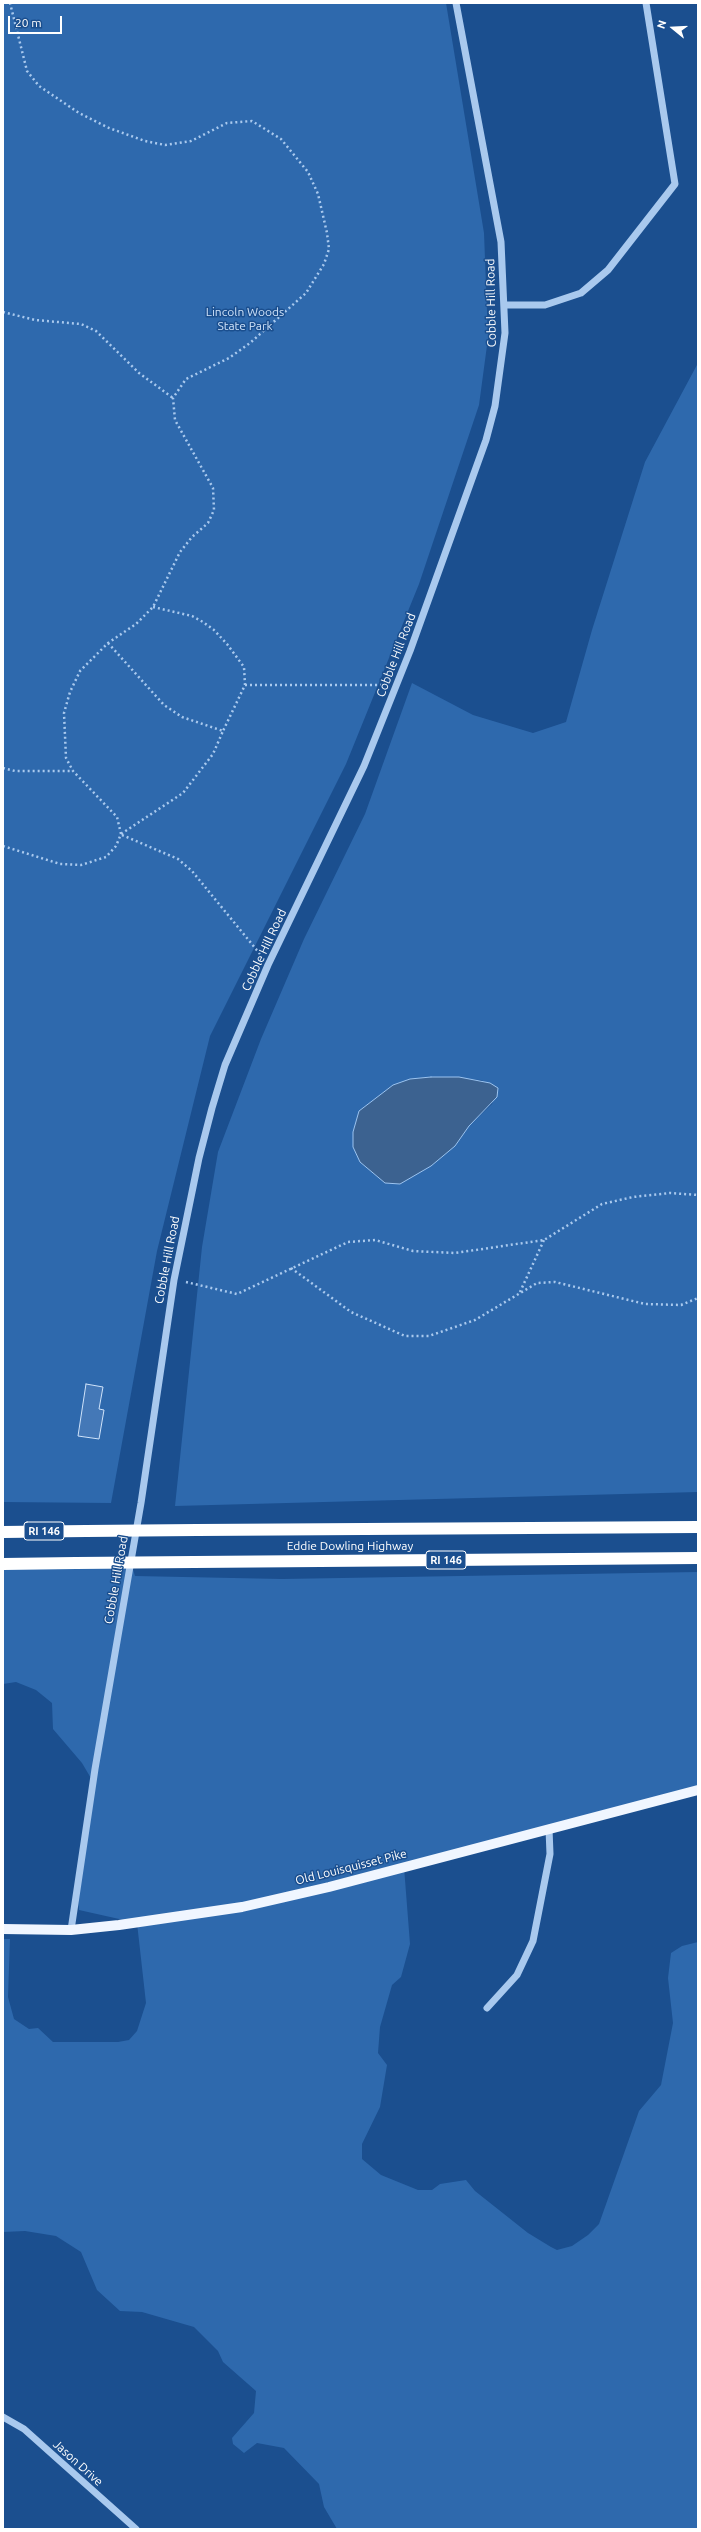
<!DOCTYPE html>
<style>
body{margin:0}
#map{position:relative;width:701px;height:2532px;overflow:hidden;background:#1b4f8f;font-family:Ubuntu,sans-serif}
canvas{display:block}
.frame{position:absolute;inset:0;border:4px solid #fff;pointer-events:none}
.north{position:absolute;left:653px;top:8px;width:40px;height:40px;-webkit-text-stroke:3px #1b4f8f;paint-order:stroke;rotate:288deg;font-size:11px;font-weight:700;line-height:16px;text-align:center;color:#fff}
.north::after{content:'';display:block;margin:auto;width:14px;height:18px;background:#fff;clip-path:polygon(50% 0,100% 100%,50% 72%,0 100%)}
.scale{position:absolute;left:8px;top:16px;width:54px;height:18px;box-sizing:border-box;border:2px solid #fff;border-top:0;padding-left:5px;font-size:12px;line-height:14px;white-space:nowrap;color:#fff;-webkit-text-stroke:3px #1b4f8f;paint-order:stroke}
</style>
<div id="map">
<canvas width="701" height="2532"></canvas>
<div class="frame"></div>
<div class="north">N</div>
<div class="scale">20 m</div>
</div>
<script>
const ctx = document.querySelector('canvas').getContext('2d');
ctx.lineJoin = 'round';
function paint(path, color) { ctx.fillStyle = color; ctx.fill(path, 'evenodd'); }
const shape = rows => new Path2D(rows.map(r => 'M' + r).join(''));
function strokePath(path, color, width, dash) { ctx.strokeStyle = color; ctx.lineWidth = width; ctx.lineCap = dash ? 'butt' : 'round'; ctx.setLineDash(dash || []); ctx.stroke(path); }
function label(font, color, halo, rows, align = 'center') {
  ctx.font = font + ' Ubuntu,sans-serif'; ctx.lineWidth = 3; ctx.setLineDash([]); ctx.textBaseline = 'middle'; ctx.strokeStyle = halo; ctx.fillStyle = color; for (const [text, x, y, turn = 0] of rows) {
    ctx.save(); ctx.translate(x, y); ctx.rotate((+turn || 0) * Math.PI / 180); ctx.textAlign = isNaN(turn) ? turn : align; if (halo) ctx.strokeText(text, 0, 0); ctx.fillText(text, 0, 0); ctx.restore();
  }
}
const green = shape([
 [3,3,446,3,484,233,488,338,479,405,419,584,346,764,210,1036,157,1251,111,1503,3,1502],
 [698,363,698,1492,175,1506,202,1247,218,1152,261,1039,304,939,365,814,412,683,473,715,533,733,566,722,592,630,645,462],
 [431,1077,481,1080,498,1088,492,1104,469,1126,455,1146,431,1166,385,1183,360,1162,354,1147,353,1132,359,1111,393,1085,410,1079],
 [3,1564,132,1566,135,1576,282,1579,698,1572,698,1790,404,1867,410,1944,401,1977,392,1985,380,2027,378,2053,387,2065,380,2107,362,2144,362,2159,381,2175,418,2190,432,2190,440,2184,466,2180,475,2191,528,2233,551,2247,557,2250,572,2246,588,2235,599,2224,639,2111,661,2085,673,2023,668,1978,671,1953,682,1946,698,1942,698,2529,337,2529,324,2507,319,2484,284,2448,257,2443,244,2453,233,2444,232,2438,254,2413,256,2391,223,2362,218,2351,194,2327,142,2312,120,2311,97,2290,81,2252,56,2236,25,2231,3,2232,3,1939,10,1939,8,1997,14,2019,29,2029,38,2028,53,2042,118,2042,129,2040,137,2031,146,2003,137,1923,79,1910,77,1889,96,1782,92,1780,82,1763,53,1729,52,1703,36,1690,16,1682,3,1684]
]);
const water = shape([
 [431,1077,459,1077,490,1083,498,1088,497,1097,469,1126,455,1146,431,1166,400,1184,385,1183,360,1162,353,1147,353,1132,359,1111,393,1085,410,1079,431,1077]
]);
const building = shape([
 [86,1384,103,1387,99,1409,104,1410,99,1439,78,1436,86,1384]
]);
const path = shape([
 [3,312,35,320,81,324,96,331,139,373,173,398],
 [153,607,192,616,203,622,214,630,227,644,244,667,245,685,223,731],
 [108,643,164,705,182,717,223,731,213,754,183,793,121,834],
 [245,685,383,685],
 [3,768,15,771,73,771],
 [122,835,178,859,192,871,260,954],
 [3,846,60,864,81,865,106,857,116,846,121,834,117,817,73,771,66,758,64,713,70,692,80,671,108,643,136,624,153,607,180,552,192,537,208,523,214,510,213,488,175,420,173,398,186,379,229,358,250,343,306,293,324,264,329,249,327,233,318,194,308,172,281,139,252,121,227,123,191,141,165,145,145,141,109,128,79,113,39,86,27,71,10,3],
 [291,1268,351,1312,405,1336,429,1336,475,1320,537,1283,555,1282,645,1304,681,1305,698,1298],
 [186,1282,237,1294,348,1242,375,1240,413,1251,455,1253,544,1240,602,1204,633,1197,670,1193,698,1195],
 [520,1292,544,1240]
]);
const minor = shape([
 [504,305,545,305,581,293,608,270,675,184,646,3],
 [71,1930,95,1769,141,1503,174,1280,199,1158,212,1108,225,1065,268,965,364,766,410,651,486,440,495,406,505,333,501,242,456,3],
 [487,2008,517,1975,533,1941,550,1854,549,1829],
 [3,2417,24,2429,136,2529]
]);
const major = shape([
 [3,1929,71,1930,119,1925,242,1907,329,1887,698,1790]
]);
const highway = shape([
 [197,1530,698,1527],
 [3,1532,86,1531],
 [194,1562,698,1558],
 [3,1564,76,1563]
]);
const highwayBridge = shape([
 [86,1531,197,1530],
 [76,1563,194,1562]
]);
const shields = [
 [44,1531,40],
 [446,1560,40]
];
const shieldNames = [
 ["RI 146",44,1531],
 ["RI 146",446,1560]
];
const streetNames = [
 ["Cobble Hill Road",491,303,-91],
 ["Cobble Hill Road",396,655,-69],
 ["Cobble Hill Road",264,950,-65],
 ["Cobble Hill Road",167,1260,-79],
 ["Eddie Dowling Highway",350,1546],
 ["Cobble Hill Road",116,1580,-80],
 ["Old Louisquisset Pike",351,1867,-14],
 ["Jason Drive",78,2463,42]
];
const parkNames = [
 ["Lincoln Woods",245,312],
 ["State Park",245,326]
];
paint(green, '#2e69ad');
paint(water, '#3c6290');
strokePath(water, '#9cc4f0', 1);
paint(building, '#4478b7');
strokePath(building, '#cfe3fa', 1);
strokePath(path, '#a9c9ee', 2.5, [2, 3]);
strokePath(minor, '#a9c9ee', 7);
strokePath(major, '#f0f6ff', 10);
strokePath(highway, '#fff', 12);
strokePath(highwayBridge, '#fff', 12);
for (const [x, y, w] of shields) { const box = new Path2D(); box.roundRect(x - w / 2, y - 9, w, 18, 3); ctx.fillStyle = '#1b4f8f'; ctx.fill(box); strokePath(box, '#fff', 1); }
label('bold 11px', '#fff', null, shieldNames);
label('12px', '#fff', '#1b4f8f', streetNames);
label('12px', '#cfe3fa', '#1b4f8f', parkNames);
</script>
